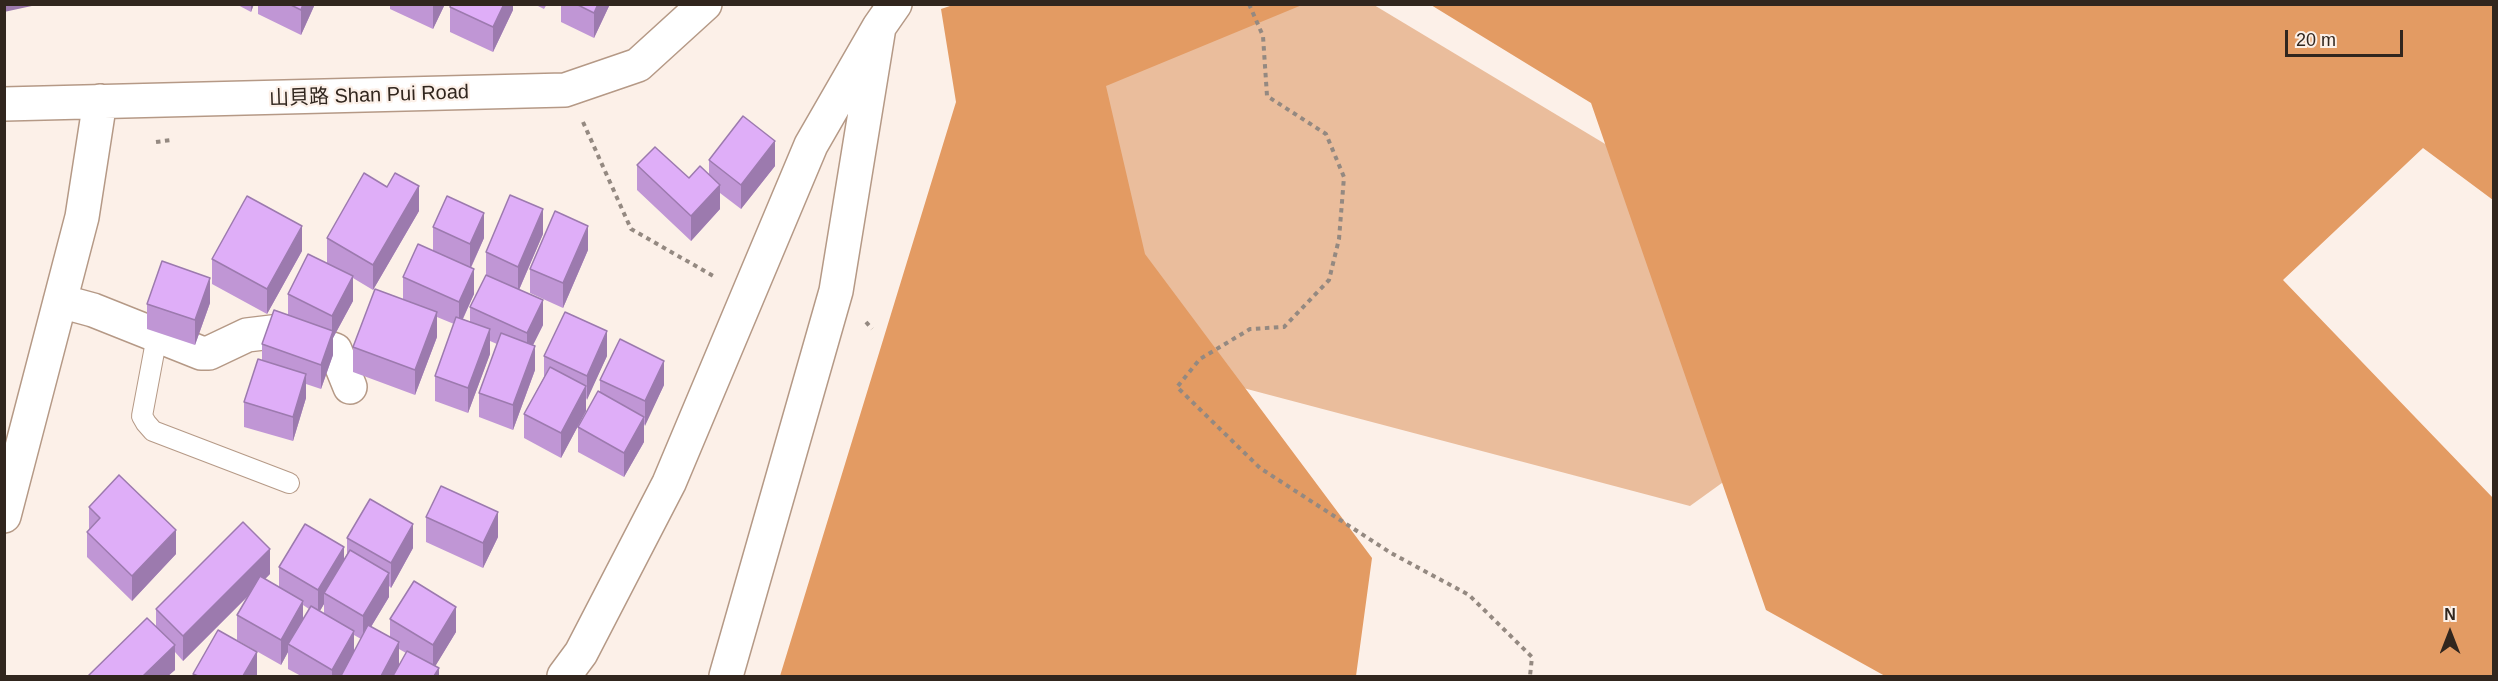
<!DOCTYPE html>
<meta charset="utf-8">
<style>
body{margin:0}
#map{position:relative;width:2498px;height:681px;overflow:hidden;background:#fcf0e8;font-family:Arial,sans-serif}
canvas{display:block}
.frame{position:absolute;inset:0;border:6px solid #31261e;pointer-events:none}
.north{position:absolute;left:2420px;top:603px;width:60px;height:60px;-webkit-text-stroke:4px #fcf0e8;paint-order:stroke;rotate:0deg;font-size:16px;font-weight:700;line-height:24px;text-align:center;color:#31261e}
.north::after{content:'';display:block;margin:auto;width:21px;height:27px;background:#31261e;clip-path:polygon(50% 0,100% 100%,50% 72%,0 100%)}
.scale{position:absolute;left:2285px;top:30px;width:118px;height:27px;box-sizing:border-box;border:3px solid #31261e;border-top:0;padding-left:8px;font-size:18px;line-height:21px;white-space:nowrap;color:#31261e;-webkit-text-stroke:4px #fcf0e8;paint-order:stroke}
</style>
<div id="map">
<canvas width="2498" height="681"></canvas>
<div class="frame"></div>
<div class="north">N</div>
<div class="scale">20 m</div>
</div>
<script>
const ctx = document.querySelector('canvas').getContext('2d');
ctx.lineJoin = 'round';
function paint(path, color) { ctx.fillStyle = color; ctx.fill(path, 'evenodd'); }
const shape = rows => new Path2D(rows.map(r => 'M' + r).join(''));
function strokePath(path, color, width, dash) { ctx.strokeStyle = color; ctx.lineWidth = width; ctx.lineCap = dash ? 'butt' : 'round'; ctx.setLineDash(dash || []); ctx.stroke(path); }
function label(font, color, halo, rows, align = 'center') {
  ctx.font = font + ' Arial,"Noto Sans TC",sans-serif'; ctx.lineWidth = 4.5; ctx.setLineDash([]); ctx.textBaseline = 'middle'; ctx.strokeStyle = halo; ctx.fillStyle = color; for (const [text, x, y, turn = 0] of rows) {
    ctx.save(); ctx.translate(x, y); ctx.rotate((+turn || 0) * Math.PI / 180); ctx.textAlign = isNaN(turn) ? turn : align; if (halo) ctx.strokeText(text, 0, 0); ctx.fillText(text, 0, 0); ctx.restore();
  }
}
const green = shape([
 [1223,5,1374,5,1695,198,1801,426,1690,506,1069,342,1091,48]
]);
const forest = shape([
 [953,5,1302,5,1106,86,1145,254,1372,558,1356,676,780,676,956,102,941,9],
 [1431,5,2493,5,2493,200,2423,148,2283,280,2493,498,2493,676,1885,676,1766,610,1591,103]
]);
const path = shape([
 [1249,4,1263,36,1267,96,1326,134,1344,177,1339,239,1329,280,1284,327,1250,329,1200,359,1177,387,1260,468,1391,553,1469,595,1532,657,1530,676],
 [583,122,631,229,715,277],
 [156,142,171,140],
 [866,322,872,329]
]);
const service = shape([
 [157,336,142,416,146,423,153,431,289,483]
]);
const minor = shape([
 [4,104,565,90,638,65,705,4],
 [60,301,93,310,201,353,209,353,247,335,280,331,335,350,350,387],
 [4,516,82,217,100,101],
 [564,676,581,653,669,483,811,145,879,27],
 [726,676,836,291,879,27,895,4]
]);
const wall = shape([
 [236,4,254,4,251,12],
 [258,4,315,4,301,35,258,14],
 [390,4,445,4,433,29,390,9],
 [513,4,513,10,493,52,450,32,450,7],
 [534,4,547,4,544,9],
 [561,4,610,4,594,38,561,22],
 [709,160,775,166,741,209,720,193,720,209,691,241,637,190,637,165,689,178,709,174],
 [419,211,373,290,353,278,353,301,333,338,333,355,321,389,306,384,306,398,293,441,244,427,244,402,262,361,262,344,288,315,288,294,327,263,327,238],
 [433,227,484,238,471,268,474,294,463,319,470,322,470,307,486,275,486,252,543,234,519,290,543,325,533,345,535,370,513,430,479,417,479,393,497,344,490,341,490,354,468,413,435,401,435,376,454,324,437,317,437,337,415,395,353,372,353,347,403,300,403,277,433,251],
 [588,250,563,308,530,293,530,269],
 [302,251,267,314,212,284,212,259],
 [210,303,195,345,147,329,147,304],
 [544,356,607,356,586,400,586,411,561,458,524,438,524,414,544,377],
 [600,380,664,385,644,426,644,442,624,477,578,452,578,427,600,393],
 [89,507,176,554,132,601,87,557,87,532,89,530],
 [426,517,498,537,483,568,426,542],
 [347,538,413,548,391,588,389,586,389,597,371,627,390,637,390,619,456,632,435,666,439,676,301,676,288,669,288,652,281,665,237,640,237,615,249,595,183,661,175,652,175,670,168,676,88,676,156,627,156,609,270,574,265,579,279,587,279,567,344,560,347,554],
 [324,604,324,614,320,611],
 [303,605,309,609,303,619],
 [354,635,361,639,354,652],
 [399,649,406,653,399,665]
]);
const shadedWall = shape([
 [4,4,41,4,4,12],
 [251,4,254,4,251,12],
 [303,4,315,4,301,35,301,10],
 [445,4,433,29,433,5],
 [504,4,513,4,513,10,493,52,493,27],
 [598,4,610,4,594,38,594,13],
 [775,141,775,166,741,209,741,185],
 [720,185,720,209,691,241,691,216],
 [419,186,419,211,373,290,373,265],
 [543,209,543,234,518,292,518,267],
 [484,213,484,238,470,269,470,244],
 [302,226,302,251,267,314,267,289],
 [588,226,588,250,563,308,563,283],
 [474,269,474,294,459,327,459,302],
 [353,276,353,301,333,338,333,355,321,389,321,365,332,334,332,316],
 [210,278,210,303,195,345,195,320],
 [543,300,543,325,527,357,527,333],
 [437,312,437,337,415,395,415,370],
 [490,329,490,354,468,413,468,388],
 [607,331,607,356,587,400,587,376],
 [535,346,535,370,513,430,513,405],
 [664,361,664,385,645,426,645,401],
 [306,374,306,398,293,441,293,417],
 [586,386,586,411,561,458,561,433],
 [644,417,644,442,624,477,624,453],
 [498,512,498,537,483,568,483,543],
 [413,524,413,548,391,588,391,563],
 [176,530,176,554,132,601,132,576],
 [344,547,344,571,324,593,324,604,318,614,318,590],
 [270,549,270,574,183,661,183,636],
 [389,573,389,597,363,640,363,616],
 [303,601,303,626,288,644,288,652,281,665,281,640],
 [456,607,456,632,433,670,433,645],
 [354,631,354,656,342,676,332,676,332,670],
 [399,642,399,666,394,676,381,676],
 [175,645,175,670,168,676,143,676],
 [257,652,257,676,243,676],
 [439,668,439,676,434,676]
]);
const building = shape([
 [289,4,303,4,301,10,289,4],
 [451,4,504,4,493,27,450,7,451,4],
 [576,4,598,4,594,13,576,4],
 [743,116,775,141,741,185,709,160,743,116],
 [655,147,689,178,700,166,720,185,691,216,637,165,655,147],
 [364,173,387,187,395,173,419,186,373,265,327,238,364,173],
 [510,195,543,209,518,267,486,252,510,195],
 [247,196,302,226,267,289,212,259,247,196],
 [447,196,484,213,470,244,433,227,447,196],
 [555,211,588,226,563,283,530,269,555,211],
 [418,244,474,269,459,302,403,277,418,244],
 [308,254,353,276,332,316,288,294,308,254],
 [162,261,210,278,195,320,147,304,162,261],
 [486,275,543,300,527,333,470,307,486,275],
 [375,289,437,312,415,370,353,347,375,289],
 [274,310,333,331,321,365,262,344,274,310],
 [565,312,607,331,587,376,544,356,565,312],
 [456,317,490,329,468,388,435,376,456,317],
 [501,333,535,346,513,405,479,393,501,333],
 [620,339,664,361,645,401,600,380,620,339],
 [258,359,306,374,293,417,244,402,258,359],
 [550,367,586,386,561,433,524,414,550,367],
 [598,391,644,417,624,453,578,427,598,391],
 [119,475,176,530,132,576,87,532,100,518,89,507,119,475],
 [441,486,498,512,483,543,426,517,441,486],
 [370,499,413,524,391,563,347,538,370,499],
 [243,522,270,549,183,636,156,609,243,522],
 [305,524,344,547,318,590,279,567,305,524],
 [350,550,389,573,363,616,324,593,350,550],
 [260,576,303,601,281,640,237,615,260,576],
 [414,581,456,607,433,645,390,619,414,581],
 [311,606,354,631,332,670,288,644,311,606],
 [147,618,175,645,143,676,88,676,147,618],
 [368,625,399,642,381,676,341,676,368,625],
 [218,630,257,652,243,676,198,676,193,674,218,630],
 [407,651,439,668,434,676,393,676,407,651]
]);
const streetNames = [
 ["山貝路 Shan Pui Road",369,96,-2]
];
paint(green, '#eabd9c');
paint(forest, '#e39b63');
strokePath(service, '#b59986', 22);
strokePath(minor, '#b59986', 36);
strokePath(path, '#948981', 4, [4.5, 4.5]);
strokePath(service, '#fff', 20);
strokePath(minor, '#fff', 33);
paint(wall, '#c096d5');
paint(shadedWall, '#9c7aae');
paint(building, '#dfaef8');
strokePath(building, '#9c7aae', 1.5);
label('20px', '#31261e', '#fcf0e8', streetNames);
</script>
